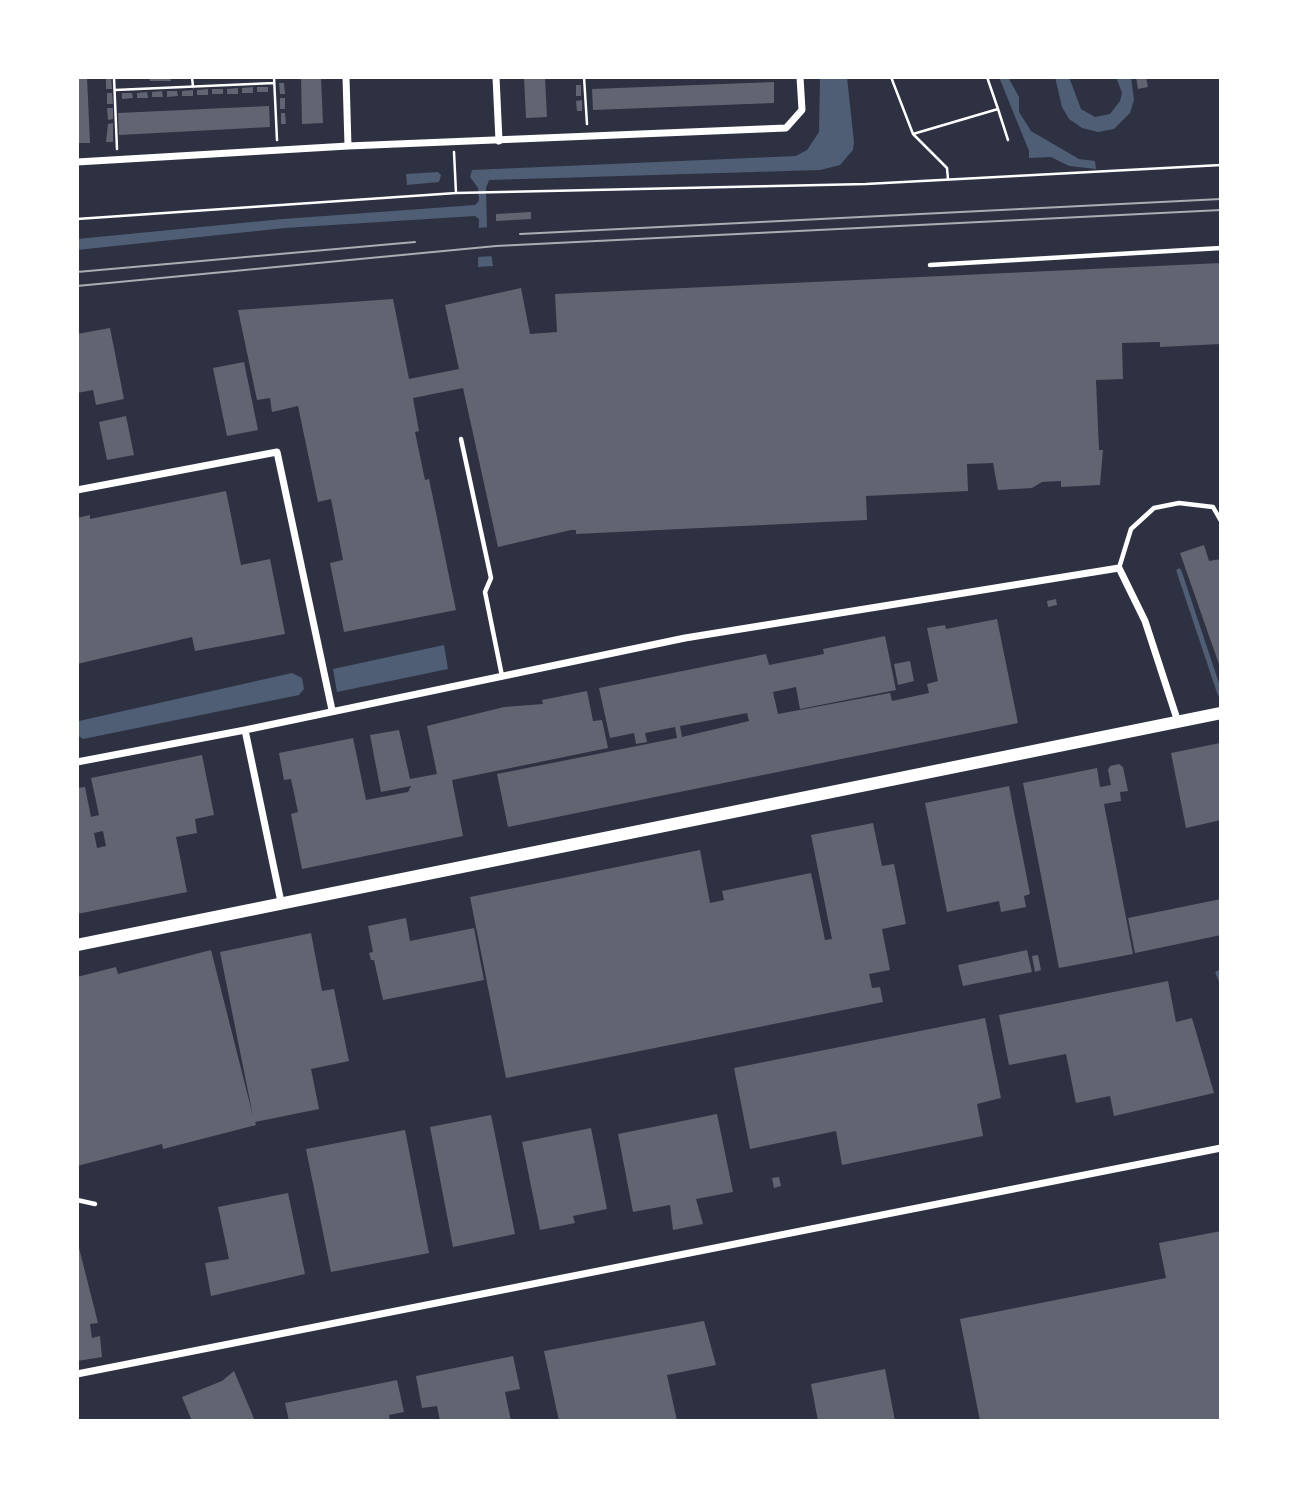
<!DOCTYPE html>
<style>
body{margin:0}
#map{position:relative;width:1298px;height:1498px;overflow:hidden;background:#2d3142;font-family:Barlow,sans-serif}
canvas{display:block}
.frame{position:absolute;inset:0;border:79px solid #fff;pointer-events:none}
</style>
<div id="map">
<canvas width="1298" height="1498"></canvas>
<div class="frame"></div>
</div>
<script>
const ctx = document.querySelector('canvas').getContext('2d');
ctx.lineJoin = 'round';
function paint(path, color) { ctx.fillStyle = color; ctx.fill(path, 'evenodd'); }
const shape = rows => new Path2D(rows.map(r => 'M' + r).join(''));
function strokePath(path, color, width, dash) { ctx.strokeStyle = color; ctx.lineWidth = width; ctx.lineCap = dash ? 'butt' : 'round'; ctx.setLineDash(dash || []); ctx.stroke(path); }
const water = shape([
 [820,77,847,77,854,142,853,150,840,165,820,170,489,180,486,188,487,227,493,266,478,267,479,219,475,216,285,228,77,250,77,239,283,219,475,205,479,201,478,188,470,177,472,170,796,156,807,150,819,132],
 [999,77,1008,77,1019,97,1019,112,1031,131,1079,159,1095,161,1096,169,1069,166,1051,157,1029,158,1029,151],
 [1055,77,1069,77,1081,109,1095,117,1110,114,1120,101,1122,93,1116,77,1131,77,1134,100,1130,113,1114,129,1098,132,1082,128,1069,119,1062,107],
 [438,172,441,175,439,182,407,185,406,174],
 [444,645,448,669,337,692,333,669],
 [292,673,302,678,304,689,299,695,83,739,77,735,79,721]
]);
const pier = shape([
 [491,227,494,256,477,257,476,228]
]);
const stream = shape([
 [1179,571,1220,694],
 [1221,972,1218,973,1221,980]
]);
const building = shape([
 [77,77,87,77,90,143,77,143],
 [106,77,111,77,112,89,106,89],
 [149,77,170,77,171,81,150,81],
 [301,77,321,77,323,123,302,124],
 [524,77,545,77,547,117,526,118],
 [1136,77,1146,77,1148,87,1138,89],
 [774,82,774,103,593,110,592,89],
 [279,83,284,83,285,94,280,94],
 [576,85,581,85,581,96,576,96],
 [253,87,253,93,242,93,242,88],
 [257,87,268,87,268,92,257,92],
 [238,88,238,94,227,94,227,89],
 [208,89,208,95,197,95,197,90],
 [212,89,223,89,223,94,212,94],
 [193,90,193,96,182,96,182,91],
 [162,91,163,97,152,97,152,92],
 [167,91,177,91,178,96,167,97],
 [147,92,148,98,137,98,137,93],
 [107,93,112,93,113,104,107,104],
 [122,93,132,93,133,98,122,99],
 [280,98,285,98,285,109,280,109],
 [582,100,582,111,577,111,576,101],
 [269,106,270,127,119,135,118,113],
 [107,108,113,108,113,119,108,120],
 [281,113,285,113,286,124,281,124],
 [113,123,113,142,106,142,108,124],
 [531,212,531,219,496,221,496,214],
 [1221,263,1221,344,1160,347,1160,342,1122,343,1123,379,1096,380,1099,450,1103,450,1100,485,1061,487,1061,481,1042,482,1032,488,998,490,993,463,967,464,968,491,866,496,867,520,576,534,576,530,571,530,498,547,463,388,413,398,419,431,415,432,425,480,429,479,456,610,344,632,330,563,343,560,331,499,318,502,298,406,272,412,270,398,257,400,238,310,393,299,409,379,459,369,445,305,521,288,530,334,557,332,555,294],
 [110,328,124,399,96,405,93,390,77,393,77,334],
 [244,362,258,430,227,436,213,368],
 [126,416,134,455,107,460,99,422],
 [226,491,241,565,270,559,285,634,195,651,192,637,77,664,77,518,90,515,90,519],
 [1204,545,1209,561,1221,559,1221,670,1180,553],
 [1056,599,1057,605,1048,607,1047,601],
 [997,619,1018,723,508,827,497,774,677,738,675,727,645,733,647,742,636,744,634,733,610,738,599,688,766,654,769,665,824,654,823,649,885,636,896,690,800,709,796,687,773,692,778,714,890,693,892,701,929,693,927,684,938,681,927,628,945,625,946,629],
 [747,713,749,721,682,737,680,726],
 [910,661,914,681,898,685,894,664],
 [587,691,593,721,602,720,608,748,452,780,463,836,302,869,291,814,298,812,291,779,284,780,279,753,353,738,366,800,408,792,411,786,381,792,370,735,399,730,410,779,437,774,427,726,504,707,543,704,542,700],
 [1220,743,1221,820,1186,828,1171,753],
 [202,755,214,815,195,819,197,833,176,837,187,892,77,914,77,788,85,787,91,817,99,815,91,778],
 [103,831,106,846,97,848,94,833],
 [1119,764,1123,767,1128,791,1120,792,1121,801,1104,804,1133,954,1059,968,1023,783,1097,768,1100,787,1111,785,1108,770,1110,766],
 [1009,786,1030,894,1024,896,1026,907,1001,912,999,901,947,912,925,803],
 [873,823,882,866,894,864,906,924,882,929,890,970,869,974,872,988,880,987,883,1002,506,1078,470,897,700,850,710,903,724,900,722,891,811,873,825,940,832,939,811,835],
 [1221,899,1221,935,1135,953,1128,918],
 [406,918,410,941,474,928,484,980,383,1000,374,960,371,960,369,953,373,952,368,926],
 [311,933,322,991,334,989,349,1061,311,1069,319,1109,255,1122,256,1125,163,1149,162,1144,77,1166,77,977,116,967,118,974,211,950,253,1116,220,952],
 [1027,950,1032,972,963,986,958,965],
 [1038,955,1041,970,1035,972,1032,956],
 [1168,981,1176,1022,1192,1018,1214,1093,1114,1116,1110,1096,1076,1103,1066,1054,1009,1065,999,1015],
 [985,1018,1001,1098,977,1104,983,1136,842,1165,836,1131,750,1149,734,1068],
 [717,1114,733,1192,696,1199,703,1224,673,1230,670,1205,633,1212,618,1134],
 [491,1115,515,1234,453,1247,430,1127],
 [591,1128,607,1209,573,1216,575,1223,540,1230,522,1142],
 [405,1130,429,1253,331,1272,306,1149],
 [779,1177,781,1186,774,1188,772,1178],
 [288,1193,305,1274,211,1296,205,1263,229,1259,218,1207],
 [1221,1231,1221,1421,980,1421,960,1319,1166,1278,1159,1243],
 [77,1240,98,1323,90,1324,92,1338,100,1336,102,1357,77,1361],
 [704,1321,716,1365,667,1375,677,1421,559,1421,544,1351],
 [513,1356,520,1389,505,1392,511,1421,440,1421,437,1406,422,1408,416,1376],
 [885,1369,895,1421,818,1421,811,1384],
 [234,1371,255,1421,192,1421,182,1397,222,1381],
 [397,1380,404,1412,389,1415,390,1421,289,1421,285,1403]
]);
const path = shape([
 [114,77,117,149],
 [192,77,193,87],
 [274,77,277,140],
 [584,77,587,124],
 [891,77,913,134,998,109,987,77],
 [115,90,274,83],
 [998,109,1008,140],
 [913,134,947,168,948,179],
 [454,152,456,193],
 [77,219,456,193,866,184,1221,165]
]);
const service = shape([
 [930,265,1221,248],
 [461,439,491,578,485,592,502,676],
 [1119,568,1131,529,1154,508,1179,503,1213,507,1221,521],
 [77,1200,95,1204]
]);
const minor = shape([
 [346,77,348,146],
 [496,77,499,141],
 [77,162,348,146,786,128,802,110,800,77],
 [77,490,277,452,332,710],
 [245,730,281,902],
 [77,762,245,730,685,638,1119,568,1145,621,1178,722],
 [77,1374,1221,1148]
]);
const tertiary = shape([
 [77,945,1221,713]
]);
const tram = shape([
 [520,234,1221,199],
 [77,272,415,242],
 [77,286,496,246,1221,210]
]);
paint(water, '#4f5d75');
paint(pier, '#2d3142');
strokePath(stream, '#4f5d75', 5);
paint(building, '#626471');
strokePath(path, '#fff', 2.5);
strokePath(service, '#fff', 4.5);
strokePath(minor, '#fff', 7);
strokePath(tertiary, '#fff', 12);
strokePath(tram, '#abadb3', 2);
</script>
